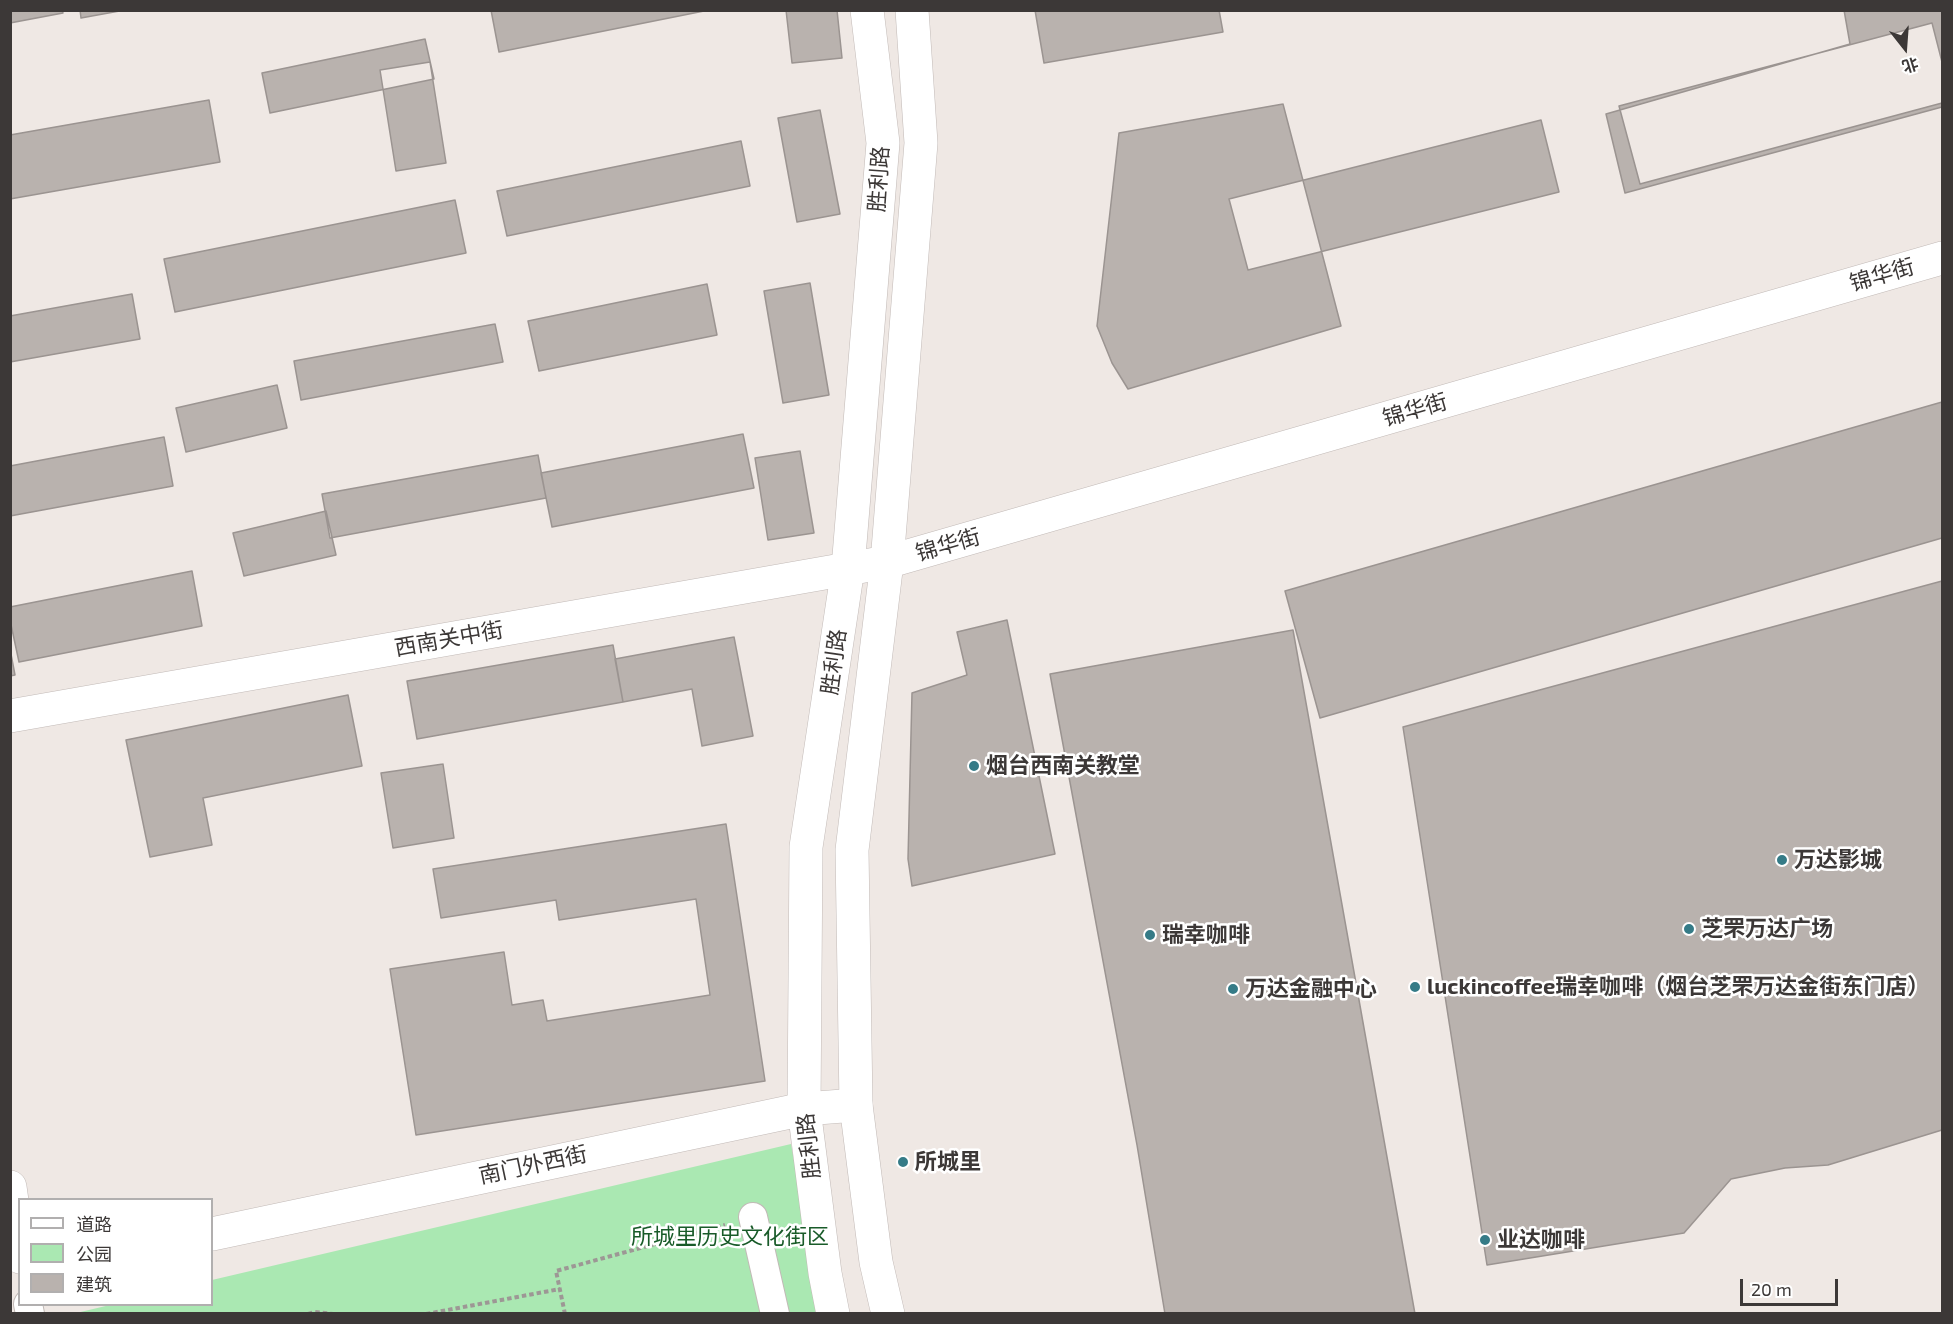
<!DOCTYPE html>
<meta charset="utf-8">
<style>
body{margin:0}
#map{position:relative;width:1953px;height:1324px;overflow:hidden;background:#efe8e4;font-family:"Exo 2","Noto Sans SC",sans-serif}
canvas{display:block}
.frame{position:absolute;inset:0;border:12px solid #3c3837;pointer-events:none}
.legend{position:absolute;left:18px;top:1198px;width:195px;height:108px;box-sizing:border-box;background:#fff;border:2px solid #b1afaf;margin:0;padding:8px 10px;list-style:none;font-size:18px;color:#3c3837}
.legend li{display:flex;align-items:center;gap:12px;height:30px}
.legend b{width:30px;border:2px solid #b1afaf}
.north{position:absolute;left:1875px;top:18px;width:60px;height:60px;-webkit-text-stroke:4px #fff;paint-order:stroke;rotate:163deg;font-size:16px;font-weight:700;line-height:24px;text-align:center;color:#3c3837}
.north::after{content:'';display:block;margin:auto;width:21px;height:27px;background:#3c3837;clip-path:polygon(50% 0,100% 100%,50% 72%,0 100%)}
.scale{position:absolute;left:1740px;top:1279px;width:98px;height:27px;box-sizing:border-box;border:3px solid #3c3837;border-top:0;padding-left:8px;font-size:18px;line-height:21px;white-space:nowrap;color:#3c3837;-webkit-text-stroke:4px #fff;paint-order:stroke}
</style>
<div id="map">
<canvas width="1953" height="1324"></canvas>
<div class="frame"></div>
<ul class="legend">
<li><b style="height:8px;background:#fff"></b>道路</li>
<li><b style="height:16px;background:#aae8b2"></b>公园</li>
<li><b style="height:16px;background:#b9b2ae"></b>建筑</li>
</ul>
<div class="north">北</div>
<div class="scale">20 m</div>
</div>
<script>
const ctx = document.querySelector('canvas').getContext('2d');
ctx.lineJoin = 'round';
function paint(path, color) { ctx.fillStyle = color; ctx.fill(path, 'evenodd'); }
const shape = rows => new Path2D(rows.map(r => 'M' + r).join(''));
function strokePath(path, color, width, dash) { ctx.strokeStyle = color; ctx.lineWidth = width; ctx.lineCap = dash ? 'butt' : 'round'; ctx.setLineDash(dash || []); ctx.stroke(path); }
function label(font, color, halo, rows, align = 'center') {
  ctx.font = font + ' "Exo 2","Noto Sans SC",sans-serif'; ctx.lineWidth = 5; ctx.setLineDash([]); ctx.textBaseline = 'middle'; ctx.strokeStyle = halo; ctx.fillStyle = color; for (const [text, x, y, turn = 0] of rows) {
    ctx.save(); ctx.translate(x, y); ctx.rotate((+turn || 0) * Math.PI / 180); ctx.textAlign = isNaN(turn) ? turn : align; if (halo) ctx.strokeText(text, 0, 0); ctx.fillText(text, 0, 0); ctx.restore();
  }
}
const green = shape([
 [791,1144,823,1313,72,1314,110,1305,212,1304,212,1280]
]);
const building = shape([
 [10,10,62,10,63,13,10,23,10,10],
 [80,10,125,10,81,18,80,10],
 [491,10,709,10,499,52,491,10],
 [786,10,837,10,842,58,792,63,786,10],
 [1035,10,1219,10,1223,32,1044,63,1035,10],
 [1844,10,1942,10,1942,107,1625,193,1606,114,1850,44,1844,10],
 [1932,23,1942,62,1942,103,1640,184,1619,106,1932,23],
 [425,39,434,79,270,113,262,73,425,39],
 [430,62,446,163,396,171,380,70,430,62],
 [209,100,220,162,10,199,10,135,209,100],
 [1283,104,1341,326,1128,389,1112,363,1097,326,1119,133,1283,104],
 [820,110,840,214,797,222,778,118,820,110],
 [1541,120,1559,192,1248,270,1229,199,1541,120],
 [741,141,750,186,507,236,497,191,741,141],
 [455,200,466,253,175,312,164,259,455,200],
 [810,283,829,395,783,403,764,291,810,283],
 [707,284,717,335,539,371,528,321,707,284],
 [132,294,140,339,10,362,10,316,132,294],
 [495,324,503,362,301,400,294,361,495,324],
 [277,385,287,428,186,452,176,408,277,385],
 [1942,402,1942,538,1320,718,1285,591,1942,402],
 [743,434,754,488,552,527,541,473,743,434],
 [164,437,173,486,10,516,10,466,164,437],
 [800,451,814,533,768,540,755,458,800,451],
 [538,455,546,498,330,538,322,494,538,455],
 [326,511,336,555,244,576,233,533,326,511],
 [192,571,202,626,19,662,10,620,10,607,192,571],
 [1942,581,1942,1130,1828,1165,1785,1168,1731,1179,1684,1233,1487,1265,1403,727,1942,581],
 [1007,620,1055,854,912,886,908,859,912,693,967,675,957,632,1007,620],
 [1293,630,1415,1314,1165,1314,1137,1145,1050,674,1293,630],
 [734,637,753,736,702,746,692,689,623,702,615,659,734,637],
 [613,645,623,702,417,739,407,681,613,645],
 [10,649,15,675,10,676,10,649],
 [348,695,362,766,203,798,212,845,150,857,126,740,348,695],
 [443,764,454,838,393,848,381,773,443,764],
 [726,824,765,1081,416,1135,390,969,504,952,512,1005,543,1000,547,1021,710,995,696,899,559,920,556,900,441,918,433,869,726,824]
]);
const path = shape([
 [308,1314,315,1312,333,1314],
 [426,1314,560,1289],
 [565,1314,556,1271,725,1225]
]);
const pedestrian = shape([
 [753,1217,775,1314],
 [28,1304,30,1314]
]);
const minor = shape([
 [10,716,887,562],
 [10,1187,20,1257],
 [212,1234,804,1109,856,1105]
]);
const tertiary = shape([
 [887,562,1942,258]
]);
const primary = shape([
 [833,1314,825,1273,804,1109,806,847,848,568,883,143,867,10],
 [888,1314,876,1262,856,1105,852,850,887,562,921,143,912,10]
]);
const markers = [
 [974,766,6,"#357b87"],
 [1782,860,6,"#357b87"],
 [1689,929,6,"#357b87"],
 [1150,935,6,"#357b87"],
 [1415,987,6,"#357b87"],
 [1233,989,6,"#357b87"],
 [903,1162,6,"#357b87"],
 [1485,1240,6,"#357b87"]
];
const streetNames = [
 ["胜利路",879,179,-86],
 ["锦华街",1882,275,-16],
 ["锦华街",1415,410,-16],
 ["锦华街",948,545,-16],
 ["西南关中街",449,639,-10],
 ["胜利路",834,662,-82],
 ["胜利路",809,1146,-96],
 ["南门外西街",533,1165,-12]
];
const poiNames = [
 ["烟台西南关教堂",986,766],
 ["万达影城",1794,860],
 ["芝罘万达广场",1701,929],
 ["瑞幸咖啡",1162,935],
 ["luckincoffee瑞幸咖啡（烟台芝罘万达金街东门店）",1427,987],
 ["万达金融中心",1245,989],
 ["所城里",915,1162],
 ["业达咖啡",1497,1240]
];
const parkNames = [
 ["所城里历史文化街区",730,1237]
];
paint(green, '#aae8b2');
paint(building, '#b9b2ae');
strokePath(building, '#9b9491', 1.5);
strokePath(pedestrian, '#c2bab7', 30);
strokePath(minor, '#c2bab7', 34);
strokePath(tertiary, '#c2bab7', 34);
strokePath(primary, '#c2bab7', 34);
strokePath(path, '#9d9795', 4, [4.5, 3]);
strokePath(pedestrian, '#fff', 28);
strokePath(minor, '#fff', 33);
strokePath(tertiary, '#fff', 33);
strokePath(primary, '#fff', 33);
for (const [x, y, r, color] of markers) { const dot = new Path2D(); dot.arc(x, y, r, 0, 2 * Math.PI); ctx.fillStyle = color; ctx.fill(dot); strokePath(dot, '#fff', 2); }
label('22px', '#3c3837', '#fff', streetNames);
label('bold 22px', '#3c3837', '#fff', poiNames, 'left');
label('22px', '#195b29', '#fff', parkNames);
</script>
